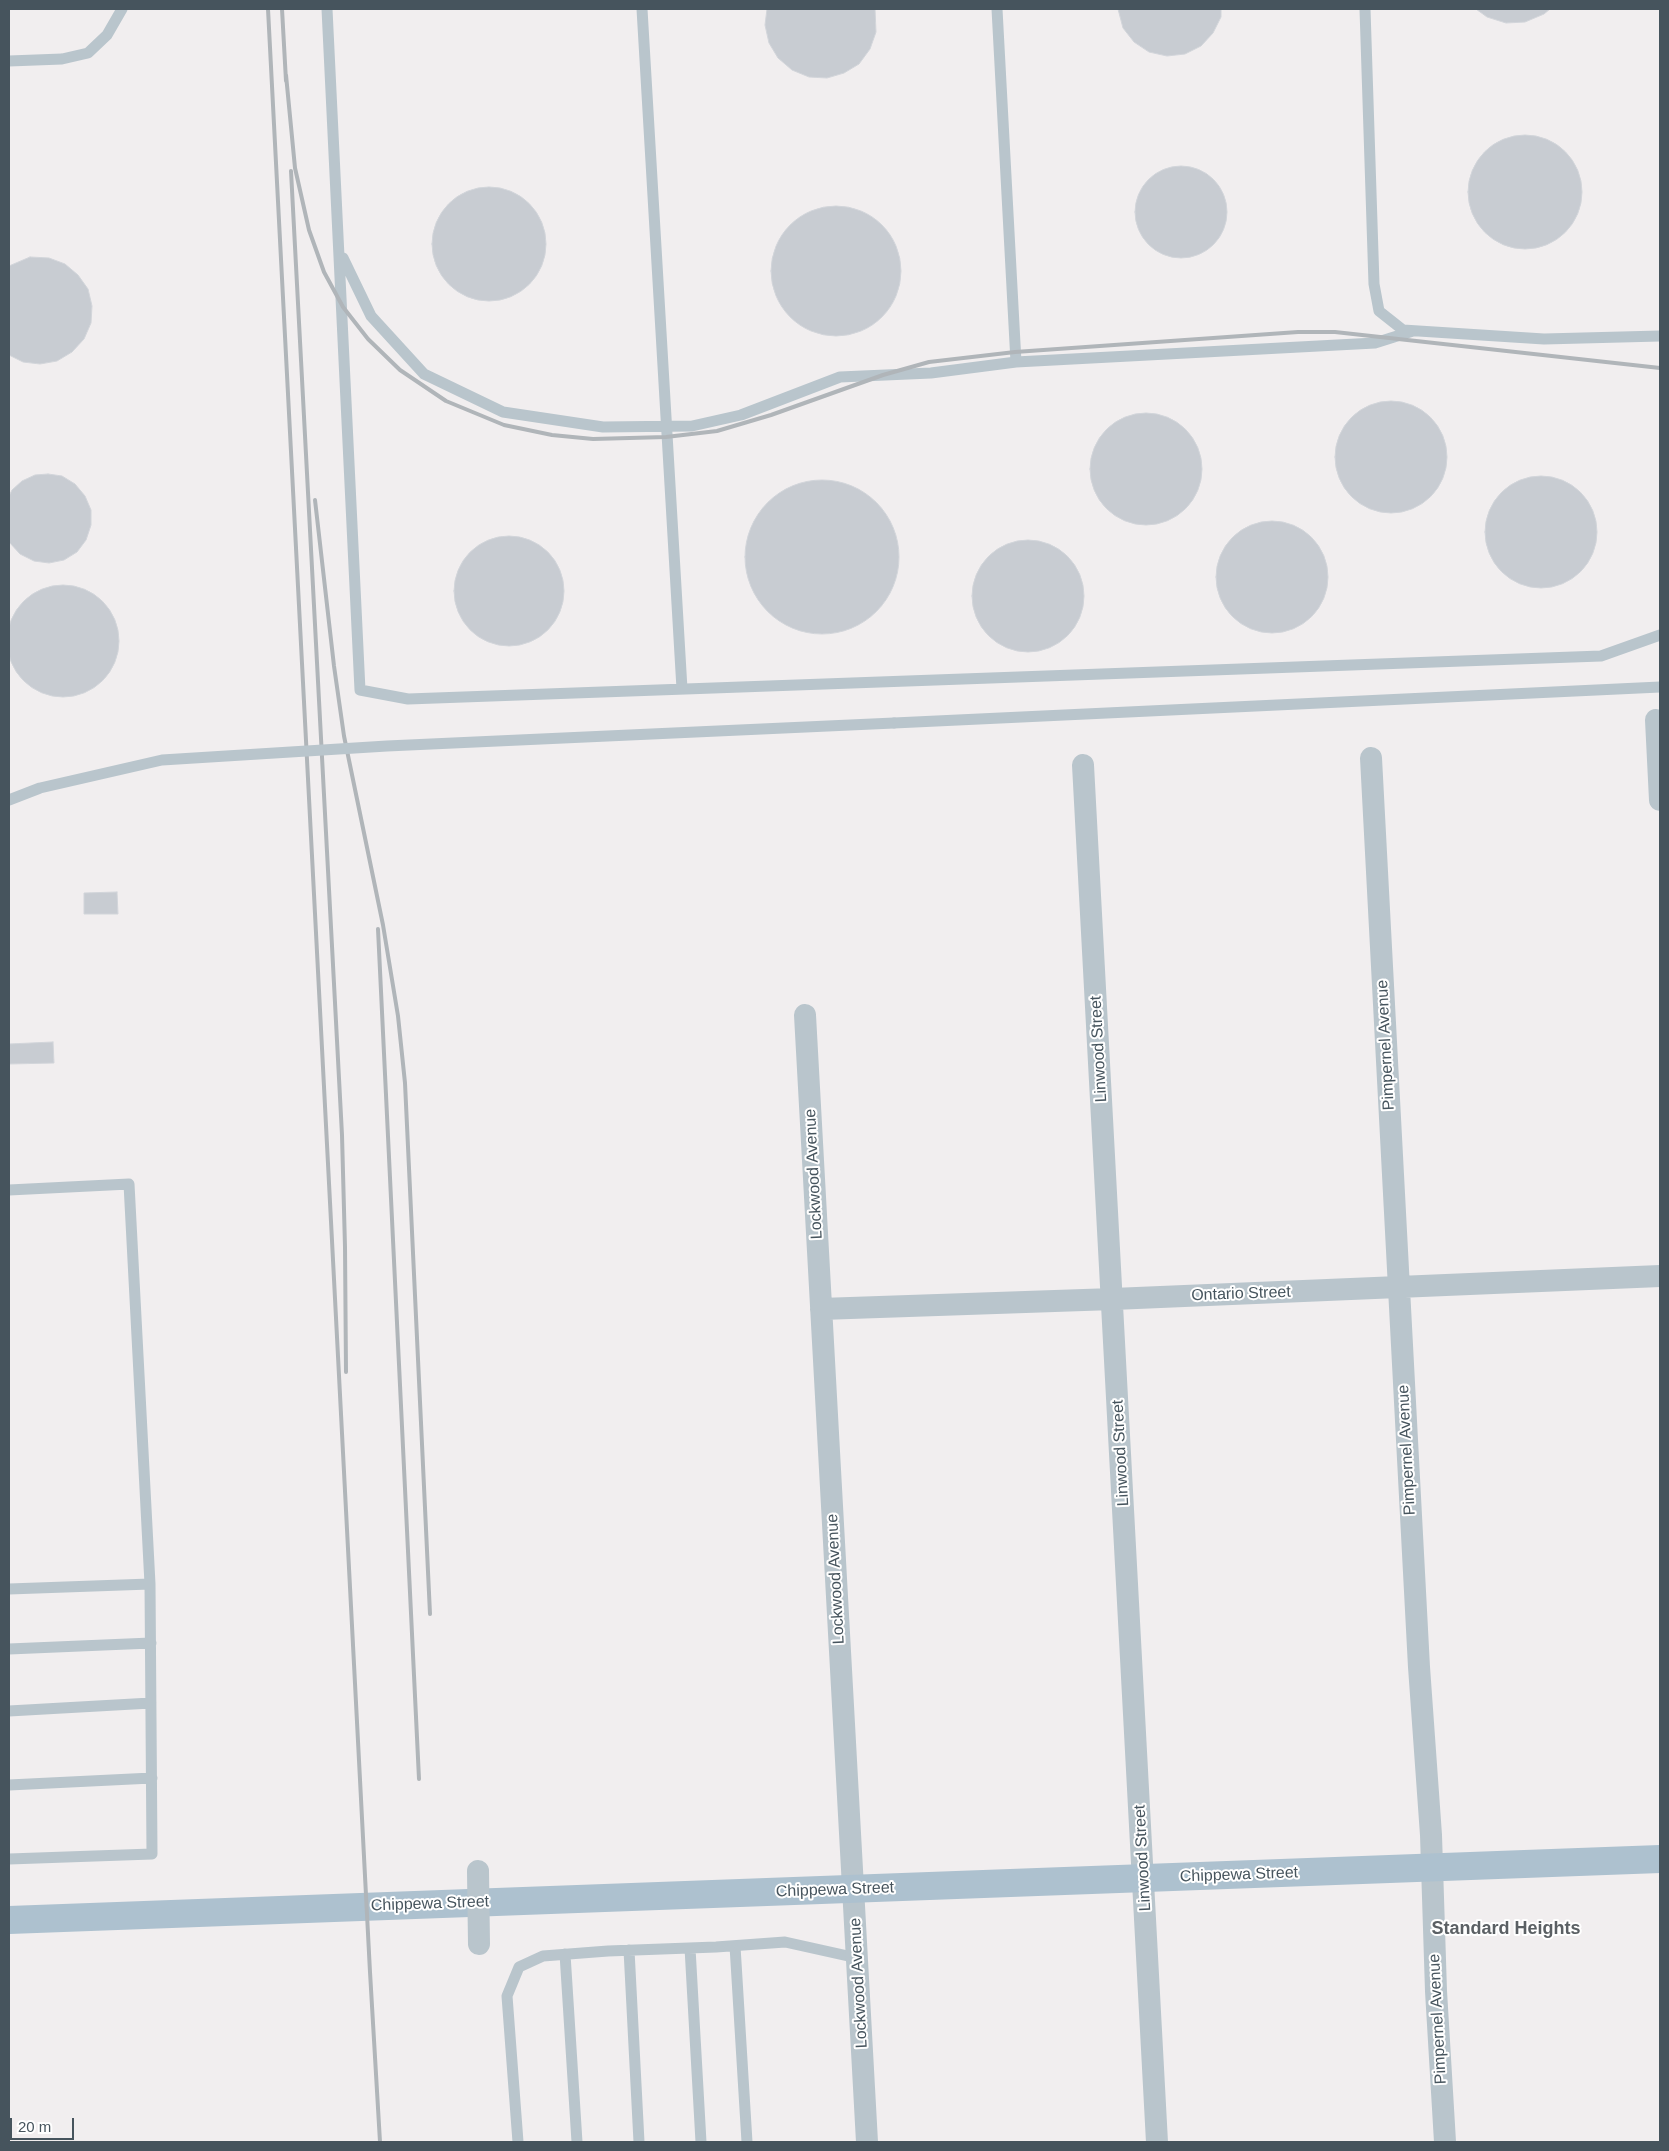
<!DOCTYPE html>
<style>
body{margin:0}
#map{position:relative;width:1669px;height:2151px;overflow:hidden;background:#f1eeef;font-family:Helvetica,sans-serif}
canvas{display:block}
.frame{position:absolute;inset:0;border:10px solid #46545d;pointer-events:none}
.scale{position:absolute;left:10px;top:2118px;width:64px;height:22px;box-sizing:border-box;border:2px solid #46545d;border-top:0;padding-left:6px;font-size:15px;line-height:18px;white-space:nowrap;color:#46545d;-webkit-text-stroke:4px #fff;paint-order:stroke}
</style>
<div id="map">
<canvas width="1669" height="2151"></canvas>
<div class="frame"></div>
<div class="scale">20 m</div>
</div>
<script>
const ctx = document.querySelector('canvas').getContext('2d');
ctx.lineJoin = 'round';
function paint(path, color) { ctx.fillStyle = color; ctx.fill(path, 'evenodd'); }
const shape = rows => new Path2D(rows.map(r => 'M' + r).join(''));
function strokePath(path, color, width, dash) { ctx.strokeStyle = color; ctx.lineWidth = width; ctx.lineCap = dash ? 'butt' : 'round'; ctx.setLineDash(dash || []); ctx.stroke(path); }
function label(font, color, halo, rows, align = 'center') {
  ctx.font = font + ' Helvetica,sans-serif'; ctx.lineWidth = 4; ctx.setLineDash([]); ctx.textBaseline = 'middle'; ctx.strokeStyle = halo; ctx.fillStyle = color; for (const [text, x, y, turn = 0] of rows) {
    ctx.save(); ctx.translate(x, y); ctx.rotate((+turn || 0) * Math.PI / 180); ctx.textAlign = isNaN(turn) ? turn : align; if (halo) ctx.strokeText(text, 0, 0); ctx.fillText(text, 0, 0); ctx.restore();
  }
}
const building = shape([
 [767,9,875,9,876,32,870,49,859,64,844,73,827,78,809,77,792,70,778,58,769,43,765,25,767,9],
 [1118,9,1221,9,1221,17,1213,33,1201,46,1185,54,1167,56,1149,52,1134,42,1123,28,1118,9],
 [1476,9,1550,9,1544,14,1525,22,1506,23,1487,17,1476,9],
 '1468 192a57 57 0 1 1 114 0a57 57 0 1 1-114 0Z',
 '1135 212a46 46 0 1 1 92 0a46 46 0 1 1-92 0Z',
 '432 244a57 57 0 1 1 114 0a57 57 0 1 1-114 0Z',
 '771 271a65 65 0 1 1 130 0a65 65 0 1 1-130 0Z',
 [30,257,49,258,65,264,78,275,88,289,92,306,91,323,84,339,72,352,57,361,40,364,23,362,9,355,9,266,30,257],
 '1335 457a56 56 0 1 1 112 0a56 56 0 1 1-112 0Z',
 '1090 469a56 56 0 1 1 112 0a56 56 0 1 1-112 0Z',
 [48,474,62,476,75,484,85,496,91,510,91,525,86,540,77,552,64,560,49,563,34,561,20,554,9,542,9,496,12,490,22,481,35,475,48,474],
 '1485 532a56 56 0 1 1 112 0a56 56 0 1 1-112 0Z',
 '745 557a77 77 0 1 1 154 0a77 77 0 1 1-154 0Z',
 '1216 577a56 56 0 1 1 112 0a56 56 0 1 1-112 0Z',
 '454 591a55 55 0 1 1 110 0a55 55 0 1 1-110 0Z',
 '972 596a56 56 0 1 1 112 0a56 56 0 1 1-112 0Z',
 '7 641a56 56 0 1 1 112 0a56 56 0 1 1-112 0Z',
 [117,892,118,914,84,914,84,893,117,892],
 [53,1042,54,1063,9,1064,9,1044,53,1042]
]);
const lane = shape([
 [327,9,360,690,408,699,1601,656,1660,635],
 [642,9,682,689],
 [997,9,1016,362],
 [1365,9,1374,284,1379,311,1403,330,1544,339,1660,336],
 [9,61,62,59,88,53,107,35,122,9],
 [343,258,371,316,424,374,503,412,603,427,692,426,741,415,840,377,931,373,1016,362,1375,343,1413,331],
 [894,723,1660,687],
 [9,1190,129,1184,150,1584,152,1854,9,1859],
 [9,1589,150,1584],
 [9,1649,151,1643],
 [9,1711,151,1703],
 [9,1785,152,1778],
 [735,1946,747,2142],
 [690,1948,701,2142],
 [629,1950,639,2142],
 [565,1954,577,2142],
 [518,2142,507,1996,519,1967,543,1956,608,1951,716,1947,785,1942,857,1958]
]);
const street = shape([
 [1656,720,1660,800],
 [1371,758,1419,1667,1431,1835,1436,1991,1445,2142],
 [1083,765,1157,2142],
 [805,1015,867,2142],
 [821,1309,1113,1299,1660,1276]
]);
const primary = shape([
 [9,1920,1660,1859]
]);
const rail = shape([
 [268,9,370,1972,380,2142],
 [282,9,286,81],
 [286,75,295,168,309,230,324,272,343,307,368,339,400,370,446,401,504,425,552,435,593,439,666,437,717,431,771,415,883,375,929,362,1015,352,1298,332,1335,332,1660,368],
 [291,171,342,1135,345,1247,346,1372],
 [315,500,334,666,344,736,383,925,398,1016,405,1083,430,1614],
 [378,929,419,1779]
]);
const laneBridge = shape([
 [9,800,40,788,162,760,387,746,894,723]
]);
const streetBridge = shape([
 [478,1871,479,1944]
]);
const streetNames = [
 ["Pimpernel Avenue",1386,1045,-93],
 ["Linwood Street",1099,1049,-93],
 ["Lockwood Avenue",814,1174,-93],
 ["Ontario Street",1241,1294,-2],
 ["Pimpernel Avenue",1407,1450,-93],
 ["Linwood Street",1121,1453,-93],
 ["Lockwood Avenue",836,1579,-93],
 ["Linwood Street",1143,1858,-93],
 ["Chippewa Street",1239,1875,-2],
 ["Chippewa Street",835,1890,-2],
 ["Chippewa Street",430,1904,-2],
 ["Lockwood Avenue",859,1983,-93],
 ["Pimpernel Avenue",1438,2019,-93]
];
const neighbourhoodNames = [
 ["Standard Heights",1506,1929]
];
paint(building, '#c8ccd2');
strokePath(building, '#d2d5da', 1);
strokePath(lane, '#b9c5cc', 11);
strokePath(street, '#b9c5cc', 22);
strokePath(primary, '#adc1cf', 28);
strokePath(rail, '#b0b5b9', 4);
strokePath(laneBridge, '#b9c5cc', 11);
strokePath(streetBridge, '#b9c5cc', 22);
label('16px', '#46545d', '#fff', streetNames);
label('bold 18px', '#5b6064', '#fff', neighbourhoodNames);
</script>
